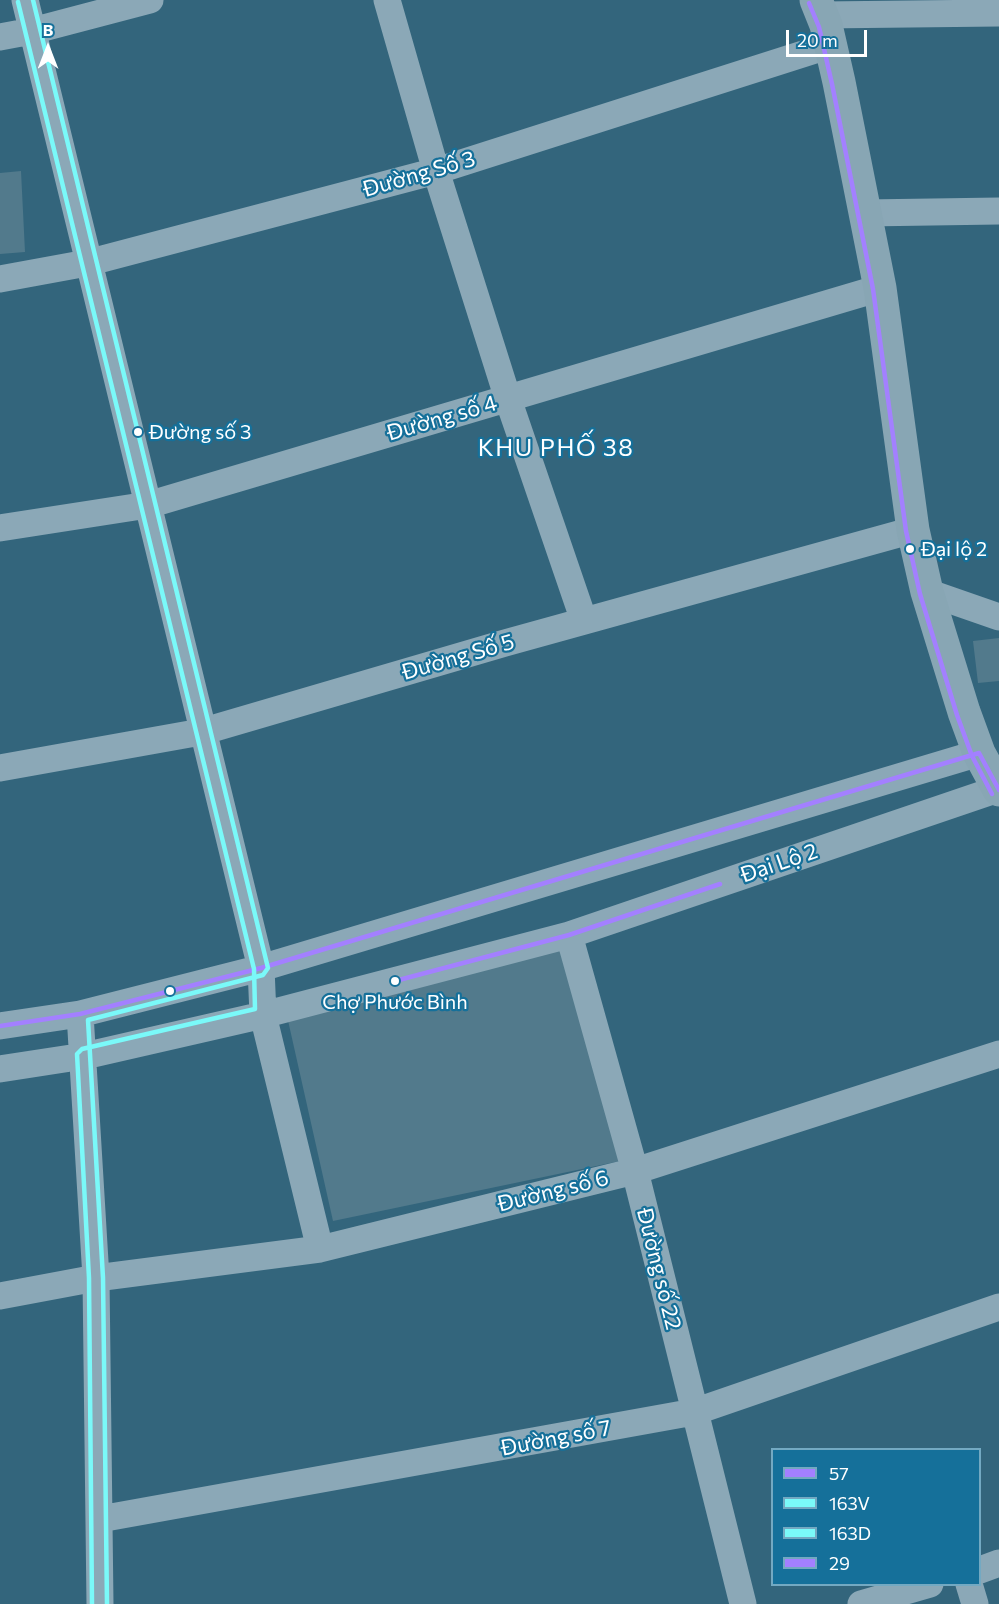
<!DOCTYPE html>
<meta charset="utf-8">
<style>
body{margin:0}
#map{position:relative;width:999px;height:1604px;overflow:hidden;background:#33657c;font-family:Commissioner,sans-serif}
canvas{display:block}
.legend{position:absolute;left:771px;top:1448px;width:210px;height:138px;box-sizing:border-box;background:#15709a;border:2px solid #73a9c2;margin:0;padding:8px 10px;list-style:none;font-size:18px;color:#fff}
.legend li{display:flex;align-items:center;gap:12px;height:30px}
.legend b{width:30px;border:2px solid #73a9c2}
.north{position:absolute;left:18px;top:18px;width:60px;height:60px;-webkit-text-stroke:4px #15709a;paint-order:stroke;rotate:0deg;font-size:16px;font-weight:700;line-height:24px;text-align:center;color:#fff}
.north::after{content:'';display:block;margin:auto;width:21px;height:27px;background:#fff;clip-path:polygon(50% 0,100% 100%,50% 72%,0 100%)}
.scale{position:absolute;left:786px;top:30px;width:81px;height:27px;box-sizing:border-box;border:3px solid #fff;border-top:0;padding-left:8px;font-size:18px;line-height:21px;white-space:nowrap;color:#fff;-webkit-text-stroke:4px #15709a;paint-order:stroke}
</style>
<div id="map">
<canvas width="999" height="1604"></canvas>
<ul class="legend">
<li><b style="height:8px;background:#a380ff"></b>57</li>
<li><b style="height:8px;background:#7af9f9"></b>163V</li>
<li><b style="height:8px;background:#7af9f9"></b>163D</li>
<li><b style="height:8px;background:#a380ff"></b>29</li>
</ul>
<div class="north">B</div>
<div class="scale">20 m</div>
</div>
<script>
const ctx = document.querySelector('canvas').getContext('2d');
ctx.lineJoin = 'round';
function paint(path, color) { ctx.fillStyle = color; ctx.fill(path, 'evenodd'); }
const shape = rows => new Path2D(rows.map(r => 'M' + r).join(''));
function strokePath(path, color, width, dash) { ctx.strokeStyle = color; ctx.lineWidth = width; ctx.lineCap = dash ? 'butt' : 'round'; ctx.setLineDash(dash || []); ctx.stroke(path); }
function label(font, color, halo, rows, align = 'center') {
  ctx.font = font + ' Commissioner,sans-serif'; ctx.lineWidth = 4.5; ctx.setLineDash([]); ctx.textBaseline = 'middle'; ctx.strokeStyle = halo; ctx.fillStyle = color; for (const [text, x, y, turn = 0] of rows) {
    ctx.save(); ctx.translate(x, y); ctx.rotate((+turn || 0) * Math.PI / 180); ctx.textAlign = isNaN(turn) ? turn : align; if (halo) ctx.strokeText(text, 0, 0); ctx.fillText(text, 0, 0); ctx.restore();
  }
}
const building = shape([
 [21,171,25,252,0,254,0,173],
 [999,638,999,681,978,683,973,641],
 [559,945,625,1160,333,1221,287,1016]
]);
const minor = shape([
 [25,0,261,968,263,1015,320,1249],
 [387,0,436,171,508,399,584,621],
 [822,15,999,13],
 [0,37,32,31,150,0],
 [865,213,999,211],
 [0,279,87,263,436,171,831,45],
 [0,528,148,505,880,288],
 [927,592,999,617],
 [0,768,201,732,505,643,913,530],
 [569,935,635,1171,743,1604],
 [80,1014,96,1278,100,1604],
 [0,1026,80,1014,261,968,979,753],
 [0,1069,84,1056,263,1015,569,935,998,789],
 [0,1296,96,1278,320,1249,635,1171,999,1054],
 [100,1519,694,1412,999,1307],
 [980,1570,999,1563],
 [969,1584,975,1604],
 [861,1604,930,1584]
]);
const major = shape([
 [816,0,826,25,839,82,880,288,913,530,927,592,964,712,979,753,999,790]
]);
const bus1 = shape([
 [395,981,569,935,720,884],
 [0,1026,80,1014,261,968,979,753,999,790]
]);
const bus2 = shape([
 [18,2,254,969,255,1009,82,1049,77,1054,89,1278,92,1604]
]);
const bus3 = shape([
 [33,0,268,968,263,975,88,1020,103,1278,107,1604]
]);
const bus4 = shape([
 [809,3,819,27,832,84,873,289,906,531,920,594,957,715,972,756,992,794]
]);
const markers = [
 [138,432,5,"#fff"],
 [910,549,5,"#fff"],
 [395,981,5,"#fff"],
 [170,991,5,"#fff"]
];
const busNames = [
 ["Đường số 3",149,432],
 ["Đại lộ 2",921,549],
 ["Chợ Phước Bình",395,1002,"center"]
];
const streetNames = [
 ["Đường Số 3",419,174,-16],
 ["Đường số 4",442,418,-16],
 ["Đường Số 5",458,657,-16],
 ["Đại Lộ 2",779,863,-19],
 ["Đường số 6",553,1191,-14],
 ["Đường số 22",659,1269,76],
 ["Đường số 7",556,1438,-11]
];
const neighbourhoodNames = [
 ["KHU PHỐ 38",556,448]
];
paint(building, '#527a8c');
strokePath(minor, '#8ba8b7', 27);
strokePath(major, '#88a6b4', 33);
strokePath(bus1, '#a380ff', 4.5);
strokePath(bus2, '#7af9f9', 4.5);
strokePath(bus3, '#7af9f9', 4.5);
strokePath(bus4, '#a380ff', 4.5);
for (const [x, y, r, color] of markers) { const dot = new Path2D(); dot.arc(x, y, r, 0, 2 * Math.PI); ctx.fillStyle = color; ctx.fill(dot); strokePath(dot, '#15709a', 2); }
label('20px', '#fff', '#15709a', busNames, 'left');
label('22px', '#fff', '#15709a', streetNames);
ctx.letterSpacing = '1.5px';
label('24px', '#fff', '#15709a', neighbourhoodNames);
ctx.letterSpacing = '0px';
</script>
